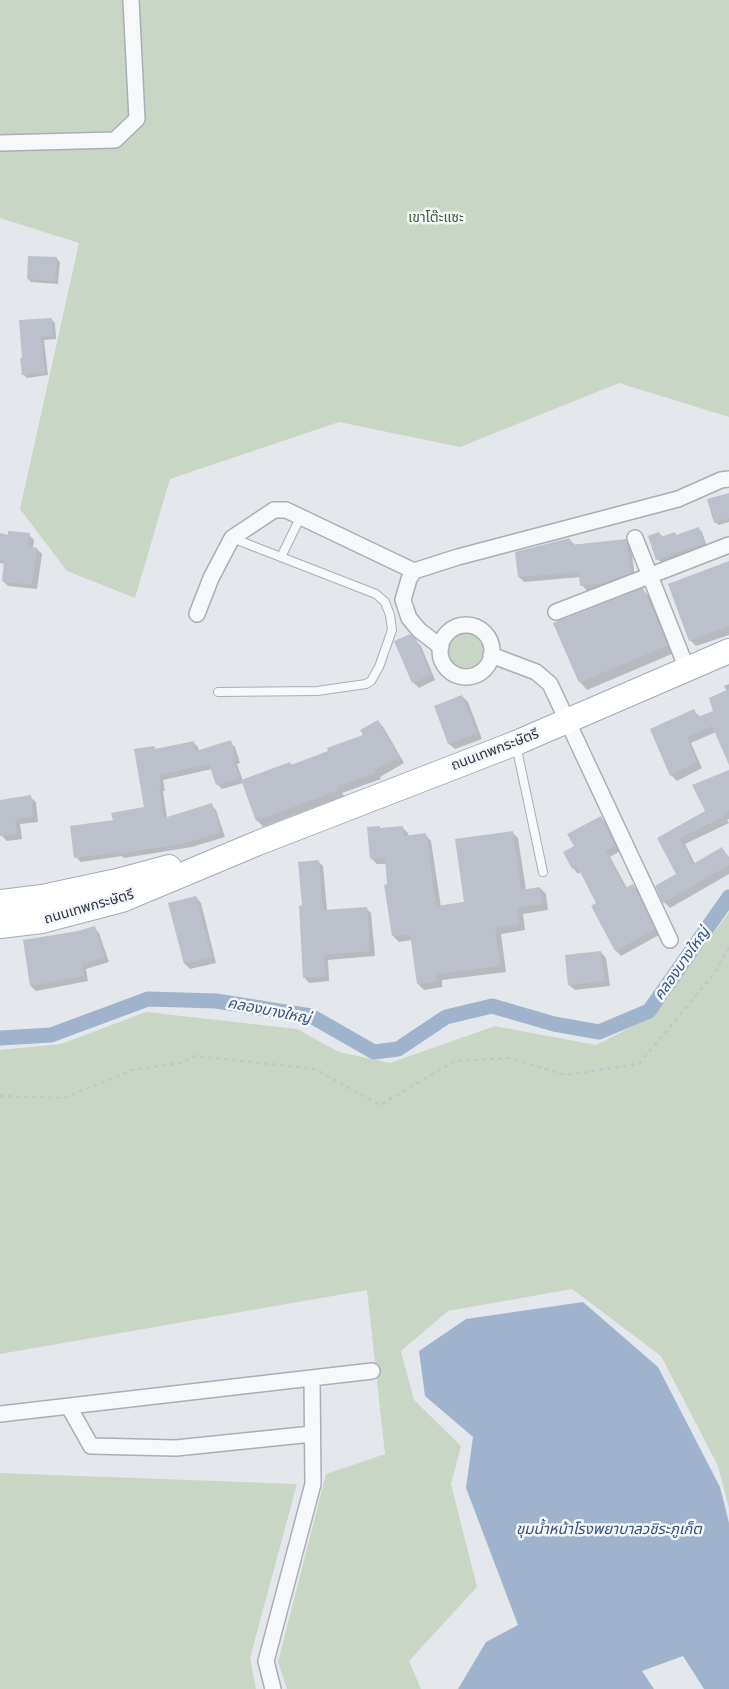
<!DOCTYPE html>
<meta charset="utf-8">
<style>
body{margin:0}
canvas{display:block;background:#e4e7ec}
</style>
<canvas width="729" height="1689"></canvas>
<script>
const ctx = document.querySelector('canvas').getContext('2d');
ctx.lineJoin = 'round';
function paint(path, color) { ctx.fillStyle = color; ctx.fill(path, 'evenodd'); }
const shape = rows => new Path2D(rows.map(r => 'M' + r).join(''));
function strokePath(path, color, width, dash) { ctx.strokeStyle = color; ctx.lineWidth = width; ctx.lineCap = dash ? 'butt' : 'round'; ctx.setLineDash(dash || []); ctx.stroke(path); }
function label(font, color, halo, rows, align = 'center') {
  ctx.font = font + ' "PT Sans Narrow","Noto Sans Thai",sans-serif'; ctx.lineWidth = 5; ctx.setLineDash([]); ctx.textBaseline = 'middle'; ctx.strokeStyle = halo; ctx.fillStyle = color; for (const [text, x, y, turn = 0] of rows) {
    ctx.save(); ctx.translate(x, y); ctx.rotate((+turn || 0) * Math.PI / 180); ctx.textAlign = isNaN(turn) ? turn : align; if (halo) ctx.strokeText(text, 0, 0); ctx.fillText(text, 0, 0); ctx.restore();
  }
}
const green = shape([
 [0,0,729,0,729,417,619,383,460,447,339,422,170,479,135,598,67,571,20,509,79,243,0,218],
 '447 650a19 19 0 1 1 38 0a19 19 0 1 1-38 0Z',
 [729,912,729,1508,718,1466,661,1356,572,1289,448,1311,401,1351,414,1400,461,1446,451,1484,477,1587,409,1661,421,1689,287,1689,278,1662,326,1474,385,1454,367,1290,0,1354,0,1050,61,1044,146,1012,297,1029,339,1052,390,1063,495,1026,596,1045,653,1016],
 [0,1473,297,1484,250,1658,256,1689,0,1689]
]);
const water = shape([
 [583,1302,658,1367,720,1487,729,1523,729,1689,704,1689,683,1656,642,1671,654,1689,458,1689,486,1642,518,1625,466,1488,473,1437,425,1396,419,1351,466,1319]
]);
const shadow = shape([
 [56,258,60,262,58,284,31,282,28,279],
 [51,319,55,323,56,339,44,340,48,375,27,378,23,374,21,360],
 [729,494,729,522,719,525,715,522],
 [698,528,702,532,707,547,661,562,657,559,659,533,663,537,674,533,677,536],
 [0,535,9,537,29,535,34,540,33,548,37,549,42,554,37,589,8,586,3,581,5,564,0,563],
 [570,540,575,545,625,540,631,546,635,578,610,588,587,591,582,585,581,577,524,582,519,577],
 [729,563,729,635,696,646,690,640],
 [643,590,650,597,674,653,587,690,580,682],
 [410,635,421,646,435,680,419,688,413,682],
 [729,684,729,754,716,732,691,743,702,768,677,781,671,775,694,711,700,717,715,711,727,691,724,686],
 [462,696,468,702,482,739,455,749,449,744,435,707],
 [378,721,384,728,404,763,380,777,381,779,342,793,344,796,263,827,257,820,243,783,222,789,217,784,212,769,163,780,165,791,163,791,167,818,211,805,216,810,225,837,192,847,124,858,122,856,81,862,76,857,114,821,145,809,154,747,157,750,193,742,198,747,199,752,230,742,235,747,240,763,237,764,243,781,290,763,293,766,365,736],
 [729,773,729,819,727,820,729,823,685,844,695,864,722,849,729,857,729,874,670,908,664,902,677,874,659,838,707,811],
 [30,797,36,802,38,822,20,824,22,839,7,841,1,835,0,801],
 [601,817,606,823,620,851,610,857,627,888,633,885,638,891,659,935,621,956,616,951,593,906,598,904,581,872,578,874,573,868,575,847],
 [379,827,381,829,402,827,408,833,409,837,425,834,431,841,441,907,466,903,512,832,518,838,526,890,540,888,546,894,548,910,523,914,525,930,501,934,506,972,442,980,442,987,424,990,418,984,412,940,399,942,393,936,387,864,377,864,371,858],
 [318,861,323,866,327,911,366,908,371,913,375,956,328,960,329,981,309,983,304,977,303,907],
 [196,897,201,903,216,963,190,969,185,964,170,904],
 [94,928,99,933,109,962,86,969,88,981,36,991,31,986,78,933],
 [601,952,606,958,610,986,575,990,569,985,566,956]
]);
const canal = shape([
 [0,1038,51,1035,148,999,216,1001,311,1016,374,1052,398,1049,446,1017,492,1006,554,1024,599,1032,649,1011,729,897]
]);
const building = shape([
 [28,256,57,257,55,281,27,279],
 [52,318,53,336,41,337,45,372,22,375,20,358,22,358,19,320],
 [729,493,729,518,714,523,707,499],
 [699,527,704,543,656,560,648,536,659,532,661,537,675,532,676,535],
 [8,531,30,533,28,546,37,548,32,585,2,581,4,561,0,560,0,533,8,535],
 [570,538,571,545,626,539,631,573,604,583,580,586,579,572,518,577,515,552],
 [729,561,729,626,689,641,668,584],
 [643,588,668,645,579,683,553,623],
 [410,634,416,639,431,675,412,683,394,641],
 [729,689,729,765,712,726,687,737,697,762,670,776,650,729,694,709,698,717,713,711,709,698],
 [462,695,477,733,448,744,434,706],
 [378,720,399,757,374,770,375,773,337,786,338,790,256,821,241,780,290,762,291,765,328,751,327,748,363,735,360,730],
 [231,740,236,758,233,759,239,778,216,785,209,764,159,775,161,786,159,786,164,818,212,803,221,832,186,843,118,854,118,852,74,858,70,826,113,820,111,813,144,807,134,749,154,746,155,749,194,741,196,751],
 [729,770,729,811,723,814,724,817,680,838,693,864,722,847,729,859,729,865,663,903,655,886,676,874,657,838,705,811,692,785],
 [31,795,33,817,15,819,17,834,0,836,0,800],
 [601,816,615,846,605,851,625,888,633,884,655,929,615,951,591,906,596,903,577,866,572,869,563,852,574,846,567,834],
 [380,826,380,828,403,826,404,836,426,833,436,906,464,902,455,839,513,831,521,890,540,887,543,904,517,908,519,924,495,928,500,966,436,974,437,981,417,984,410,934,392,936,384,885,387,884,385,858,370,859,367,827],
 [319,860,323,910,367,907,370,951,323,955,325,977,303,978,299,906,302,905,298,862],
 [196,896,212,957,184,964,168,903],
 [95,926,104,957,82,964,84,976,30,986,23,940,78,931],
 [601,951,605,981,568,985,565,955]
]);
const path = shape([
 [0,1096,64,1098,132,1070,181,1063,195,1056,315,1069,380,1105,455,1061,510,1058,565,1075,639,1064,713,975,729,947]
]);
const lane = shape([
 [281,557,301,516],
 [218,692,317,691,366,684,371,681,379,667,392,630,390,615,385,602,376,594,232,538],
 [516,745,543,872]
]);
const street = shape([
 [0,143,115,140,137,119,131,0],
 [635,538,687,669],
 [556,612,729,545],
 [197,614,211,578,232,538,274,510,286,510,414,571],
 '440 651a26 26 0 1 1 52 0a26 26 0 1 1-52 0Z',
 [441,647,419,630,409,618,403,600,409,579,414,571,458,557,678,499,721,480,729,479],
 [491,655,536,672,550,684,670,940],
 [69,1407,91,1446,176,1448,312,1434],
 [0,1414,372,1371],
 [273,1689,266,1661,313,1484,312,1378]
]);
const primary = shape([
 [0,902,42,897,117,881,169,867],
 [0,926,42,921,122,900,258,843,516,743,729,651]
]);
const parkNames = [
 ["เขาโต๊ะแซะ",436,218]
];
const streetNames = [
 ["ถนนเทพกระษัตรี",495,750,-21],
 ["ถนนเทพกระษัตรี",89,907,-16]
];
const waterNames = [
 ["คลองบางใหญ่",682,964,-55],
 ["คลองบางใหญ่",269,1011,11],
 ["ขุมน้ำหน้าโรงพยาบาลวชิระภูเก็ต",609,1530]
];
paint(green, '#c9d6c5');
paint(water, '#9fb4cc');
paint(shadow, '#0003');
strokePath(canal, '#9fb4cc', 15);
paint(building, '#bbc0ca');
strokePath(lane, '#a9aeb7', 10);
strokePath(street, '#a9aeb7', 18);
strokePath(primary, '#a3abb8', 26);
strokePath(path, '#c2c5cb', 2.5, [4, 4]);
strokePath(lane, '#f7f8fa', 8);
strokePath(street, '#f7f8fa', 15);
strokePath(primary, '#fff', 24);
label('14px', '#3f6138', '#f4f6f9', parkNames);
label('14px', '#2b3445', '#f4f6f9', streetNames);
label('italic 15px', '#34527a', '#f4f6f9', waterNames);
</script>
